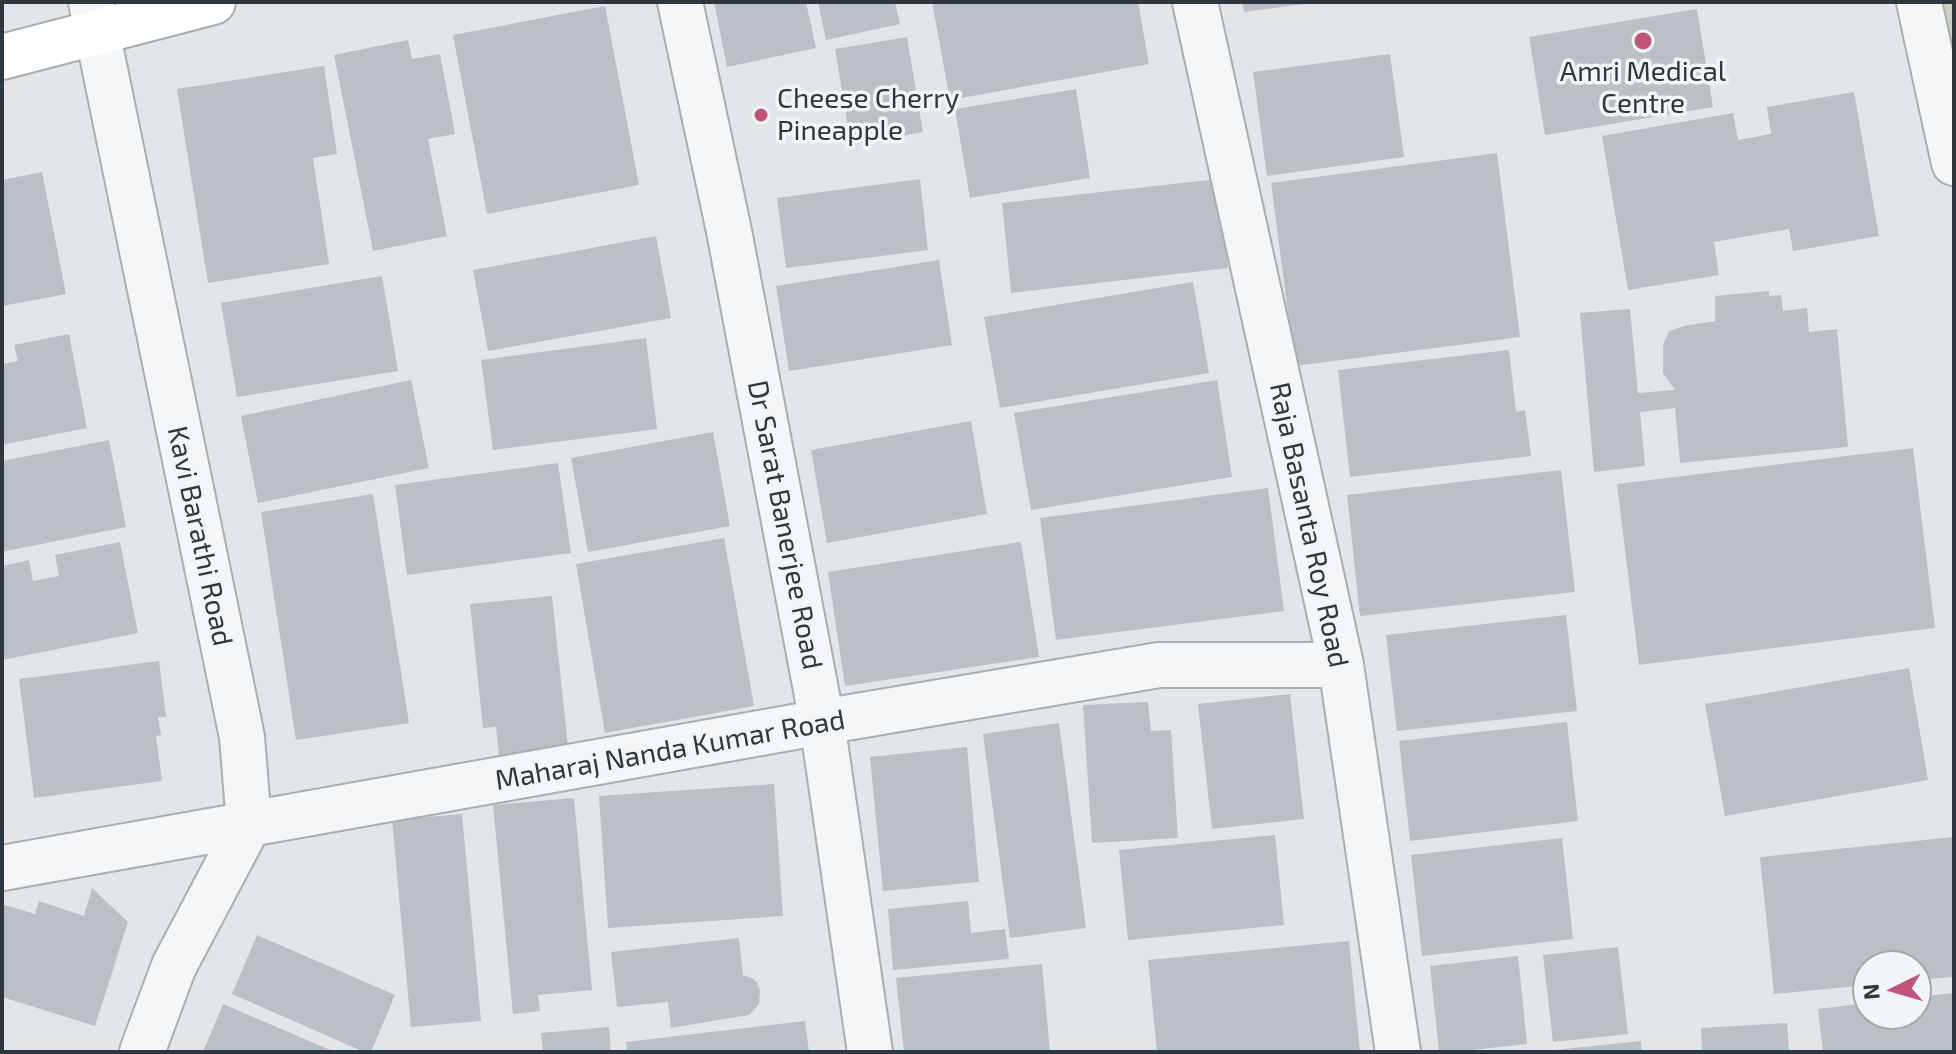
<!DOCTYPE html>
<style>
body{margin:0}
#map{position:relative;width:1956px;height:1054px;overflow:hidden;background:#e2e6e9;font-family:"Exo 2",sans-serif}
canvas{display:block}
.frame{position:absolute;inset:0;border:4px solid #2c373f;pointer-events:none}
.north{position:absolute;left:1852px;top:950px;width:80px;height:80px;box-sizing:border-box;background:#f2f5f7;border:2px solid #a3a9ad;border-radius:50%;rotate:265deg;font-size:22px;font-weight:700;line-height:32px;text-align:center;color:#2c373f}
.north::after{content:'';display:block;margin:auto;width:28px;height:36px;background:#c0557a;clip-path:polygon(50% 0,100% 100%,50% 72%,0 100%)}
</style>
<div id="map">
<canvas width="1956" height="1054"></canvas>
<div class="frame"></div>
<div class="north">N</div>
</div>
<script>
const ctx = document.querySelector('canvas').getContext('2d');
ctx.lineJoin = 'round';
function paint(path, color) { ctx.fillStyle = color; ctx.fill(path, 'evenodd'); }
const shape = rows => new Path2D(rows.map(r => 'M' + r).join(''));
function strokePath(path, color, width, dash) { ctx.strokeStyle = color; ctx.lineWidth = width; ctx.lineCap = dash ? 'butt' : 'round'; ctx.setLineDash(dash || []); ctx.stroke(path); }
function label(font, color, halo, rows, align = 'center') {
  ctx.font = font + ' "Exo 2",sans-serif'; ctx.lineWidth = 7; ctx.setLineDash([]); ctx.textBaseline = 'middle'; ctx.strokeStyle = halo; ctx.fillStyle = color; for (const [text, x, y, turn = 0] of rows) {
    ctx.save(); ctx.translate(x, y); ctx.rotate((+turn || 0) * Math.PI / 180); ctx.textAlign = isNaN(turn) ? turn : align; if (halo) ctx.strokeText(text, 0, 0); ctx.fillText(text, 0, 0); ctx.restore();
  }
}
const green = shape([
 [1932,2,1954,2,1954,101]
]);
const building = shape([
 [714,2,806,2,816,48,727,67],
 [818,2,895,2,900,24,826,40],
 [932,2,1138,2,1149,64,950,100],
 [1242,2,1304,2,1304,4,1244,12],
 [605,6,639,185,487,214,453,35],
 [1697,9,1713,107,1545,135,1529,37],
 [907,37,923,132,851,145,835,49],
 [408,40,412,59,440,54,455,134,428,139,447,236,373,251,334,55],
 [1390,54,1404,157,1267,176,1253,72],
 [324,66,337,154,313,158,329,264,208,283,177,89],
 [1076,89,1090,178,970,198,955,109],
 [1854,92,1879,236,1793,251,1789,229,1714,242,1719,275,1628,290,1602,136,1733,113,1738,140,1771,134,1767,107],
 [1497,153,1520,337,1295,366,1271,183],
 [42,172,66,294,2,306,2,180],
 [920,179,928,250,786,268,777,198],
 [1218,179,1228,268,1011,293,1002,203],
 [656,236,671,318,488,351,473,270],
 [939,260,952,345,789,371,776,286],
 [382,276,398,371,237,397,221,303],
 [1193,282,1209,373,1000,408,984,317],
 [1769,291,1769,296,1781,295,1783,311,1807,308,1809,332,1837,329,1848,447,1680,463,1675,408,1640,412,1645,466,1594,472,1580,313,1630,309,1638,393,1675,390,1663,373,1663,345,1669,331,1684,326,1715,321,1715,296],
 [69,334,87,428,2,445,2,364,18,361,14,345],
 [646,338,657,429,493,450,481,360],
 [1509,350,1516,412,1525,410,1531,456,1350,477,1338,370],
 [411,380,429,468,258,503,241,416],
 [1217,380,1232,477,1031,510,1014,413],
 [971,421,987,514,827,543,811,450],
 [713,432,730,526,588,552,571,458],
 [109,440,126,527,2,552,2,461],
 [1913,448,1935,628,1639,665,1617,484],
 [558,463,571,553,407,575,395,485],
 [1561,470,1575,592,1360,616,1347,495],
 [1268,488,1284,611,1056,640,1040,518],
 [373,494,409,723,296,740,261,512],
 [724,538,754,706,605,733,576,564],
 [120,542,138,633,2,660,2,566,29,560,33,581,59,576,55,555],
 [1021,542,1039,657,845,686,828,572],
 [552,596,568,747,499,755,496,727,483,728,470,604],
 [1566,615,1577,711,1397,731,1386,635],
 [159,661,166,717,158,717,161,735,156,736,162,781,34,798,19,679],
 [1909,668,1928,780,1725,816,1705,704],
 [1290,694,1304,819,1212,829,1198,704],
 [1148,702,1151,731,1171,730,1178,838,1092,843,1083,705],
 [1567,722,1578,821,1410,841,1399,741],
 [1059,723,1086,928,1010,938,983,734],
 [967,747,979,882,883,891,870,757],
 [774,784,783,916,608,928,599,796],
 [574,798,592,990,538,995,540,1011,513,1014,493,805],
 [462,814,481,1021,411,1027,392,820],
 [1275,835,1284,925,1128,940,1119,850],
 [1954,837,1954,977,1916,980,1916,966,1868,966,1868,985,1774,994,1760,857],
 [1562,838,1573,939,1422,956,1411,855],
 [92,888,128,922,95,1026,2,997,2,904,35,914,39,901,84,916],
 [968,901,971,933,1005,929,1009,959,893,970,888,909],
 [257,935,395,995,371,1052,364,1052,232,994],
 [739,938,743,975,752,978,757,982,760,991,759,1004,749,1015,671,1028,668,1002,617,1007,611,952],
 [1349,941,1360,1052,1157,1052,1148,960],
 [1618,947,1628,1034,1553,1042,1543,955],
 [1518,956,1527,1044,1454,1052,1439,1052,1430,966],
 [1042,964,1050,1052,904,1052,896,978],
 [1954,993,1954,1052,1823,1052,1818,1009,1868,1003,1868,1014,1916,1014,1916,997],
 [223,1004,335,1052,203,1052],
 [805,1021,809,1052,627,1052,626,1042],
 [1787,1023,1789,1052,1702,1052,1701,1028],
 [609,1027,611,1052,543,1052,541,1033],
 [1641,1041,1642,1052,1556,1052,1555,1050]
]);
const minor = shape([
 [91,2,242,737,249,824,174,966,142,1052],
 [680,2,729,231,822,722,870,1052],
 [1195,2,1341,665,1398,1052],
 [1919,2,1954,163],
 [2,868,822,722,1159,665,1341,665]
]);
const major = shape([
 [2,57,213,2]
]);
const markers = [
 [1643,41,10,"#c0557a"],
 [761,115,8,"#c0557a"]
];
const poiNames = [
 ["Amri Medical",1643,72],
 ["Centre",1643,104],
 ["Cheese Cherry",777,99,"left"],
 ["Pineapple",777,131,"left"]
];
const streetNames = [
 ["Dr Sarat Banerjee Road",785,525,79],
 ["Raja Basanta Roy Road",1309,525,78],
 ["Kavi Barathi Road",200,536,78],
 ["Maharaj Nanda Kumar Road",670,750,-10]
];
paint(green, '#cad2c4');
paint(building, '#bac0c5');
strokePath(minor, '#a8aeb3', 48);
strokePath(major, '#a3adb4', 48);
strokePath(minor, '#f5f6f8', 44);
strokePath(major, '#fff', 44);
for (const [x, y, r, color] of markers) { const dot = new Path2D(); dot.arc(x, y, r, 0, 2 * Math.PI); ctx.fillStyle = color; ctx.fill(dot); strokePath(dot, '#f2f5f7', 3); }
label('28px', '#2c373f', '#f2f5f7', poiNames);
label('28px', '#2c373f', '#f2f5f7', streetNames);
</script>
